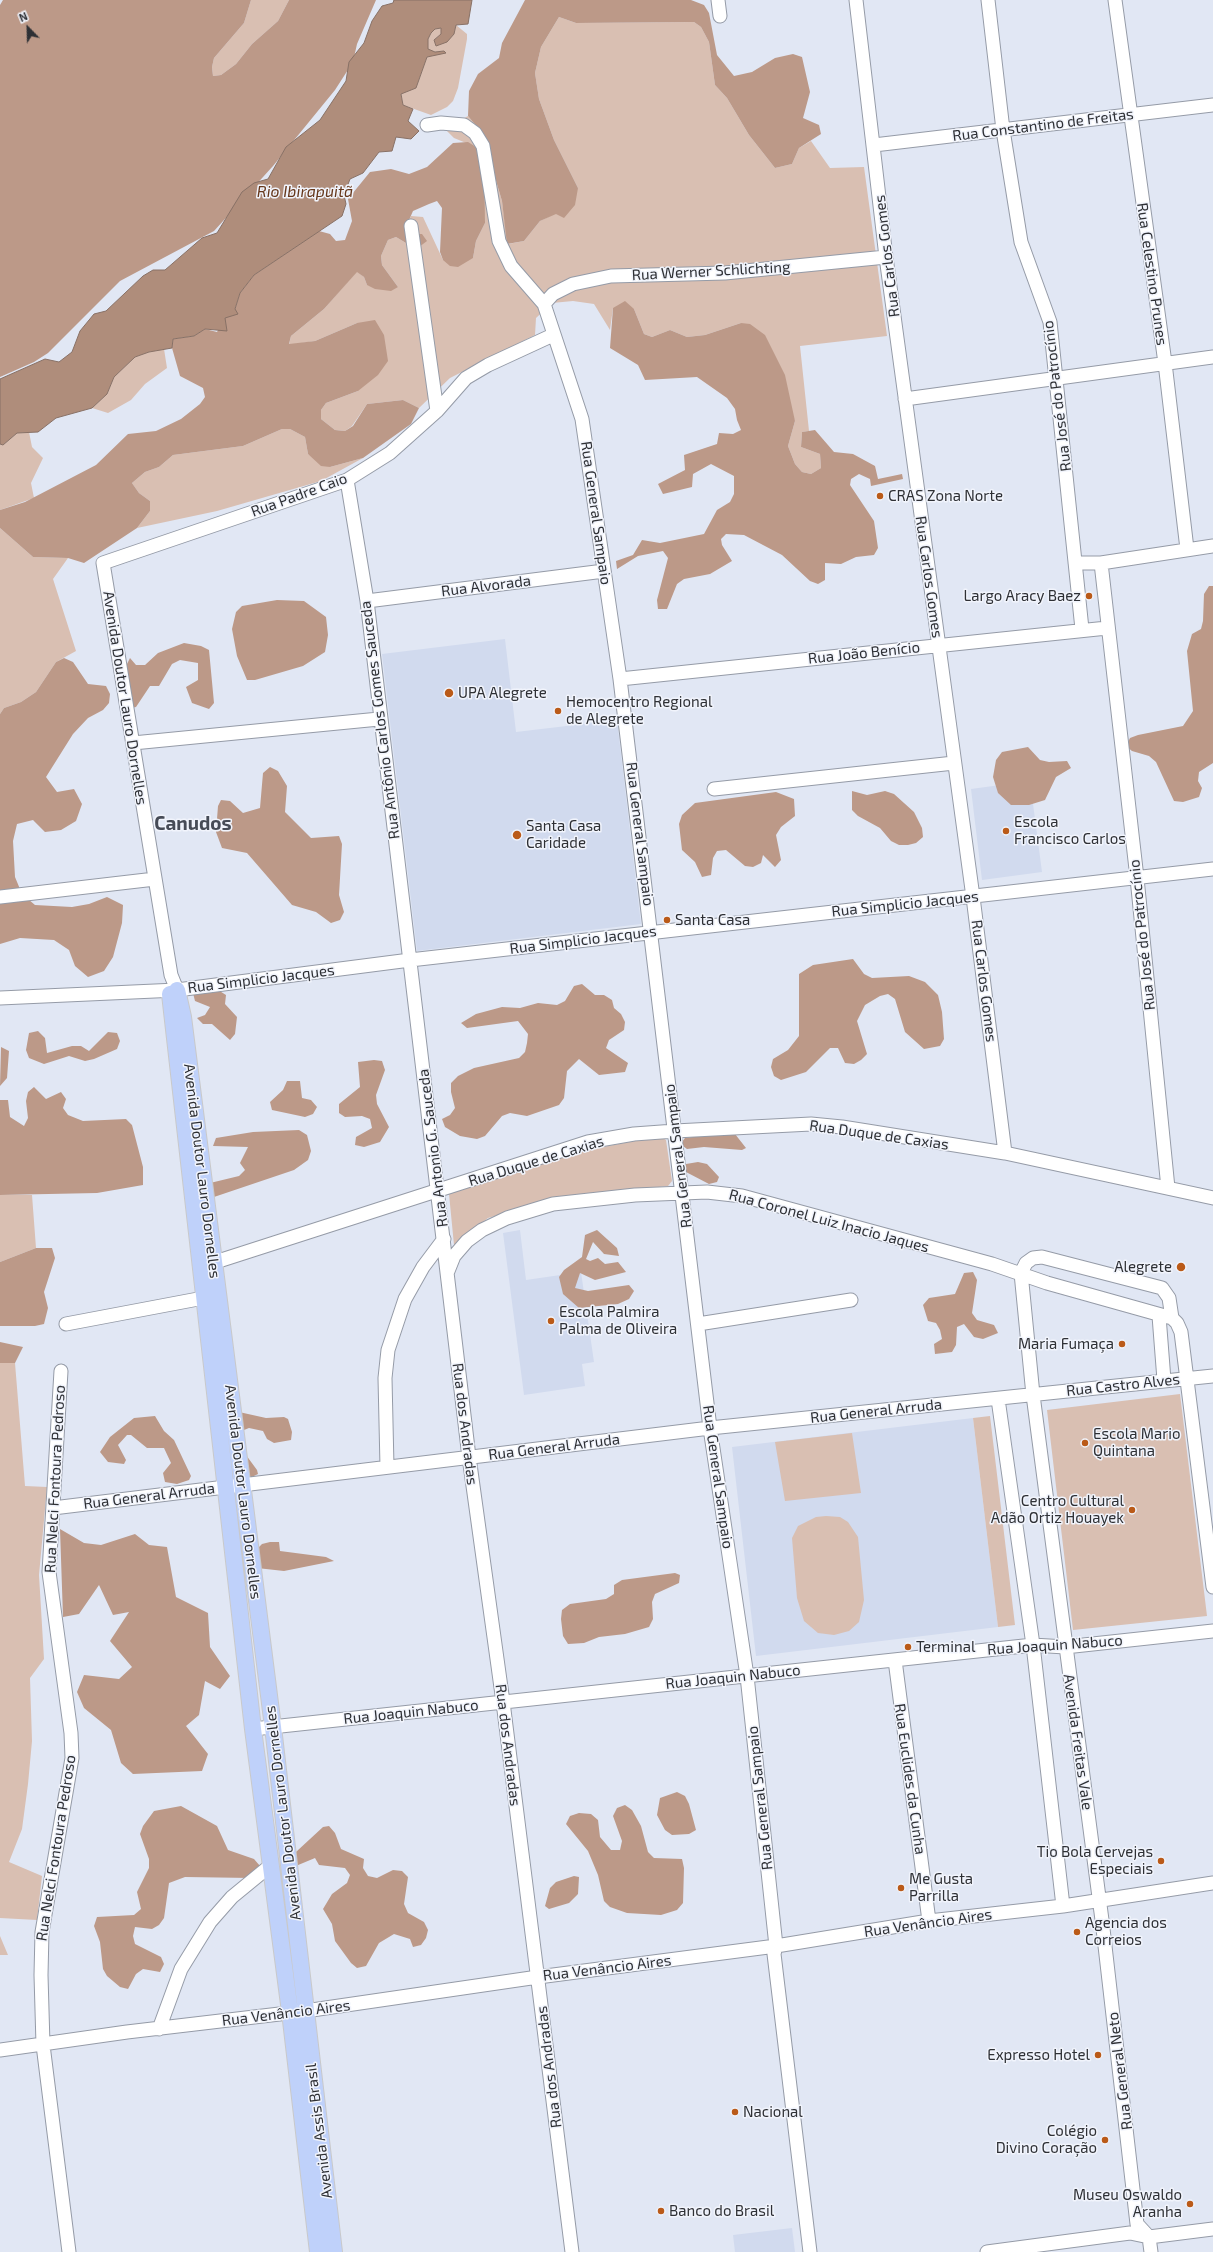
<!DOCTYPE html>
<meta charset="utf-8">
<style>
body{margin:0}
#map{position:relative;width:1213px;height:2252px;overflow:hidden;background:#e1e7f4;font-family:"Exo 2",sans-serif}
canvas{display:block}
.north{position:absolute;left:8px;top:8px;width:40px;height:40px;-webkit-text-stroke:3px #f1f4fc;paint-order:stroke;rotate:337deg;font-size:11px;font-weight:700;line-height:16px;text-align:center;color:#2e3035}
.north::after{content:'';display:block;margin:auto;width:14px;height:18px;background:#2e3035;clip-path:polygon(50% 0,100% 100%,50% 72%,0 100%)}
</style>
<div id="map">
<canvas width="1213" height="2252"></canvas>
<div class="north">N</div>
</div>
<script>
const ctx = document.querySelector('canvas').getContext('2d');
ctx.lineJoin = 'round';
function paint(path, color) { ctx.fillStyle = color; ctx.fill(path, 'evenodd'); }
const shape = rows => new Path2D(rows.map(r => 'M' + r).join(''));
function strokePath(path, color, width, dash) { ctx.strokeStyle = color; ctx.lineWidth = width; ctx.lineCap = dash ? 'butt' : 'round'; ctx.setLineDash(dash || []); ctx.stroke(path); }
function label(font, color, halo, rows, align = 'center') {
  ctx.font = font + ' "Exo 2",sans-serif'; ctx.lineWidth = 3; ctx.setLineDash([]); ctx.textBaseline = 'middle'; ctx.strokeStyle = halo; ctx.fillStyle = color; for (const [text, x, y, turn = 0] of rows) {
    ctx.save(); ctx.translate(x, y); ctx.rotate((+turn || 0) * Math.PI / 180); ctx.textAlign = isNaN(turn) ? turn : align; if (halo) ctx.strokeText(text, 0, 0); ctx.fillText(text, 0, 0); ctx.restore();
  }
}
const built = shape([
 [505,639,516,732,617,720,641,924,417,951,382,654],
 [1030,781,1042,872,982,880,971,789],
 [520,1230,526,1280,581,1272,594,1362,582,1364,585,1386,524,1395,503,1233],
 [973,1418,998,1627,756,1656,732,1447],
 [792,2228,795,2252,735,2252,733,2235]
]);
const green = shape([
 [251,0,289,0,278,21,252,44,236,64,221,75,213,76,212,67,214,58,244,23],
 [559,17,576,23,694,22,701,27,709,42,715,85,727,98,749,135,775,168,792,164,799,148,811,141,830,168,864,167,887,336,800,346,809,431,802,432,801,447,820,454,821,468,811,474,802,472,795,464,788,446,795,421,741,323,705,335,687,337,670,330,652,337,644,334,634,309,613,308,610,330,594,304,573,301,552,303,536,318,535,335,450,378,419,408,403,400,367,404,352,426,345,431,335,430,321,419,321,410,326,403,358,391,357,323,315,341,289,345,291,336,324,309,357,271,364,277,367,285,398,287,382,265,381,256,388,240,396,237,411,246,413,234,406,227,411,216,423,217,443,260,473,258,476,241,485,223,476,147,454,138,445,129,468,116,482,133,502,201,508,244,524,241,540,221,556,213,578,188,554,140,539,99,535,73,541,47],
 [456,25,467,34,467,39,458,88,453,101,447,107,431,115,403,105,401,93,416,88,427,57,444,51,435,52,428,50,428,39,431,33,435,29,441,28,441,34,434,40,436,46,447,41,454,34],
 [164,349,167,368,145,384,131,400,108,413,92,408,107,394,114,377,135,357,149,352],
 [282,429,290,429,305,437,308,454,330,467,363,458,321,481,217,511,137,528,150,511,150,501,139,493,132,483,145,472,159,467,173,455,243,446],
 [29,432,32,447,43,458,31,483,34,498,0,510,0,444,3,445,17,433],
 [0,528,33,557,68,558,53,579,76,651,56,662,36,692,21,702,4,708,0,714],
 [660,1136,666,1140,672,1181,668,1186,571,1197,527,1206,488,1218,454,1245,449,1194,551,1157],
 [0,1195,32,1195,36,1248,0,1262],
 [0,1363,15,1363,25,1486,47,1487,39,1575,44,1659,30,1678,32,1741,28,1784,22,1829,9,1862,42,1876,37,1920,0,1918],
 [1180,1394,1207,1616,1073,1630,1047,1410],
 [990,1416,1015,1625,998,1627,973,1418],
 [852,1433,861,1493,785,1501,775,1442],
 [826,1516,840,1517,848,1522,858,1537,864,1600,859,1622,849,1631,834,1635,818,1633,804,1621,797,1598,792,1538,798,1526,816,1517],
 [0,1936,8,1955,0,1955]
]);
const forest = shape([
 [3,0,251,0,244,23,214,58,212,67,213,76,221,75,236,64,252,44,278,21,289,0,376,0,357,44,353,62,335,90,273,166,214,231,120,281,48,353,34,362,0,377,0,5],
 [525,0,691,0,704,5,709,13,717,55,734,76,752,72,775,58,793,54,802,57,810,92,803,118,819,125,821,134,799,148,792,164,775,168,749,135,727,98,715,85,709,42,701,27,694,22,576,23,559,17,541,47,535,73,539,99,554,140,578,188,575,205,564,218,556,214,540,221,524,241,507,244,502,201,482,133,468,116,469,91,478,74,499,58,502,43],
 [468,142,476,147,484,162,485,223,476,241,473,258,458,267,450,266,443,260,440,252,442,208,437,201,429,204,413,211,406,227,413,234,422,234,427,241,419,247,411,246,396,237,388,240,381,256,382,265,398,287,391,291,375,289,367,285,364,277,357,272,324,309,291,336,289,344,315,341,357,323,375,320,384,335,388,361,378,375,358,391,326,403,321,410,321,419,335,430,345,431,353,426,367,404,403,400,419,408,411,424,363,458,330,467,321,466,308,454,305,437,290,429,282,429,243,446,173,455,159,467,145,472,132,483,139,493,150,501,150,511,137,528,84,563,68,558,33,557,0,528,0,510,25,502,96,465,128,434,156,431,181,419,200,404,205,397,203,388,180,376,172,348,173,339,194,336,205,329,217,332,225,318,235,309,240,293,254,275,319,231,330,234,336,241,345,240,352,221,348,199,370,172,391,169,409,174,427,167,453,143],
 [625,301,634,309,644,334,652,337,670,330,687,337,705,335,741,323,750,324,765,335,785,375,795,421,788,446,795,464,802,472,811,474,821,468,820,454,801,447,802,432,815,430,834,452,853,454,875,466,878,479,902,474,903,479,871,486,870,479,859,474,851,479,850,485,874,521,878,548,874,555,856,557,841,564,825,563,825,580,818,584,810,581,782,555,744,535,726,534,721,539,722,545,732,561,710,574,684,579,677,584,667,609,658,609,657,600,668,558,663,551,638,556,617,569,616,561,633,555,642,540,660,543,704,534,717,510,730,502,734,494,734,476,711,464,693,474,692,487,663,494,658,484,685,470,684,455,717,444,719,433,733,434,741,430,737,420,735,409,727,398,697,377,645,380,638,365,610,348,613,308],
 [1209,586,1213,586,1213,763,1199,772,1198,781,1202,788,1199,797,1183,802,1174,801,1156,762,1149,756,1132,751,1126,746,1130,738,1138,735,1183,726,1193,711,1187,651,1192,634,1201,629,1203,621,1204,594],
 [277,600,304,601,326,617,328,635,325,652,303,666,255,680,247,680,237,656,232,629,236,612,242,606],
 [184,643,201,646,209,650,214,703,209,709,192,703,186,687,198,680,198,663,180,660,172,664,159,686,150,686,136,707,127,709,126,666,130,658,136,665,145,665,158,653],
 [64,658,73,662,88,684,106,686,110,694,109,703,103,710,88,718,73,734,46,777,57,792,74,789,82,804,76,821,61,830,45,832,33,820,17,824,13,841,15,877,22,894,35,905,72,907,89,904,107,897,123,905,122,923,113,957,104,971,88,977,75,966,69,950,54,940,20,938,0,944,0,714,4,708,21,702,36,692,56,662],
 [1028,747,1040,760,1049,762,1067,761,1071,768,1056,777,1045,800,1029,805,1011,805,998,793,993,777,996,760,1002,752],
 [270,767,278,771,287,786,285,812,311,838,339,836,342,844,339,895,344,912,340,920,331,923,316,912,292,905,247,853,222,848,216,832,218,806,221,800,230,801,243,813,260,808,263,773],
 [852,791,867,795,885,791,894,794,914,812,922,828,923,837,916,843,908,845,899,845,891,841,880,828,858,816,852,810],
 [776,792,794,799,795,816,781,827,776,835,781,860,775,867,763,855,761,863,753,867,745,866,726,850,717,851,713,858,711,875,702,877,695,862,682,850,679,824,682,815,695,803],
 [853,959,864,974,872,978,909,976,925,982,938,995,942,1012,944,1039,940,1046,924,1049,905,1032,895,999,888,994,880,996,865,1005,857,1021,867,1054,861,1060,854,1064,845,1063,838,1048,830,1048,806,1072,781,1080,774,1076,771,1067,773,1059,788,1050,799,1036,799,974,813,965],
 [582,984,595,995,604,995,612,1000,614,1008,621,1014,625,1022,624,1030,609,1040,606,1048,628,1063,625,1072,599,1075,579,1059,567,1071,564,1098,559,1105,527,1116,510,1113,502,1116,485,1136,477,1139,460,1136,445,1127,442,1119,450,1115,455,1108,451,1092,451,1083,458,1076,474,1068,519,1058,525,1052,527,1043,528,1034,518,1021,467,1028,461,1023,476,1014,502,1007,520,1008,538,1003,557,1005,565,1001,574,986],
 [218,990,226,995,225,1004,237,1017,235,1034,230,1040,212,1024,203,1024,197,1018,205,1015,210,1007,195,1001,193,993],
 [38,1031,45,1038,47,1053,72,1046,81,1046,89,1051,108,1032,117,1033,120,1041,117,1049,94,1059,85,1061,69,1056,44,1064,29,1058,26,1050,29,1033],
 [1,1047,9,1051,7,1078,0,1086],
 [374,1060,382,1061,385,1070,376,1095,377,1104,389,1127,380,1142,364,1147,355,1145,356,1137,372,1128,370,1119,362,1116,345,1117,339,1113,339,1104,360,1087,358,1062],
 [287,1081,300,1081,302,1098,311,1100,317,1107,313,1114,305,1117,272,1110,270,1102,283,1090],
 [34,1087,46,1099,61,1092,66,1099,63,1108,68,1115,83,1121,126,1119,132,1125,143,1167,143,1185,97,1193,0,1195,0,1100,8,1100,10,1117,24,1126,28,1118,26,1101,28,1092],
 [299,1130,307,1135,311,1151,308,1160,294,1170,214,1197,206,1184,239,1176,245,1170,240,1163,248,1147,213,1146,216,1138,253,1132],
 [717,1134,735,1134,746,1148,742,1150,704,1147,687,1149,683,1146,682,1142,685,1138],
 [698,1162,707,1164,719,1177,717,1182,709,1184,686,1172,686,1164],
 [597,1230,617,1248,619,1256,604,1254,593,1242,586,1259,590,1261,598,1258,605,1264,618,1262,626,1272,595,1280,580,1273,575,1288,588,1291,629,1285,634,1291,629,1299,618,1304,579,1308,563,1294,559,1277,564,1270,582,1257,585,1235],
 [36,1248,52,1248,55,1258,44,1292,48,1308,44,1324,35,1326,0,1326,0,1262],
 [973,1272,977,1280,972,1313,977,1320,994,1325,998,1333,983,1339,974,1337,964,1324,957,1327,956,1345,952,1352,935,1354,934,1344,942,1339,940,1330,936,1323,928,1321,923,1305,929,1298,955,1294,964,1273],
 [0,1342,23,1347,15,1363,0,1363],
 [239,1412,266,1418,284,1417,288,1419,292,1432,291,1440,274,1443,267,1439,263,1431,249,1428,244,1430,242,1438,246,1455,257,1470,258,1474,250,1478,242,1475],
 [155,1416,164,1431,174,1440,191,1476,189,1480,177,1484,165,1482,163,1473,171,1463,164,1448,147,1448,131,1435,127,1435,118,1445,126,1460,124,1464,108,1462,100,1452,110,1437,134,1418],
 [60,1529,84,1543,101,1545,135,1534,149,1545,167,1547,176,1597,208,1613,210,1647,230,1676,220,1689,205,1681,199,1715,186,1726,208,1754,202,1771,133,1774,121,1763,111,1730,84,1708,77,1692,84,1675,119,1679,132,1667,110,1641,129,1612,113,1615,99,1585,79,1614,63,1617],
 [270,1542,279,1542,280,1551,326,1557,334,1561,284,1571,257,1568,256,1550,262,1544],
 [675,1573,680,1575,679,1583,655,1594,652,1602,653,1619,649,1627,625,1634,599,1637,584,1643,568,1644,563,1636,561,1619,562,1610,570,1604,606,1599,614,1594,614,1585,622,1580],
 [677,1792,685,1796,689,1804,696,1830,689,1834,672,1835,665,1830,657,1815,660,1798],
 [625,1805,632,1810,641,1826,648,1852,654,1858,682,1859,684,1868,683,1903,677,1910,661,1915,627,1913,610,1907,604,1901,598,1875,588,1851,566,1824,570,1816,579,1813,591,1814,598,1820,600,1837,611,1850,620,1850,622,1841,613,1816,617,1808],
 [181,1806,217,1826,228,1850,254,1859,260,1866,252,1878,185,1877,169,1883,164,1918,159,1925,152,1929,135,1927,133,1936,135,1944,161,1957,164,1964,160,1972,143,1969,136,1974,128,1989,120,1987,107,1976,103,1969,100,1942,94,1926,97,1917,134,1915,141,1909,137,1892,149,1868,149,1859,140,1834,143,1826,154,1811],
 [329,1826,335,1833,341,1849,364,1859,363,1868,368,1876,377,1878,393,1870,402,1871,408,1877,404,1904,408,1913,424,1922,428,1930,426,1938,421,1945,413,1947,410,1939,394,1934,379,1943,366,1966,357,1968,351,1963,335,1941,332,1924,323,1909,332,1894,347,1883,350,1875,345,1868,319,1865,315,1858,291,1868,284,1863,323,1827],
 [574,1876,579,1877,578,1894,569,1903,549,1909,545,1906,550,1888,556,1882]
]);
const water = shape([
 [394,0,472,0,468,24,456,25,454,34,447,42,436,46,434,40,441,34,441,28,435,29,431,33,428,39,428,49,435,52,444,51,446,53,427,57,416,88,401,94,403,105,413,109,408,121,419,131,411,139,396,137,392,151,379,152,363,173,350,179,344,195,346,204,342,216,254,275,240,293,235,309,238,314,225,318,227,331,205,329,194,336,173,339,172,348,149,352,135,357,114,377,107,394,92,408,56,418,38,432,17,433,3,445,0,444,0,379,45,359,59,362,72,352,80,331,94,314,106,311,143,276,153,270,165,270,202,238,217,233,242,192,254,183,268,179,286,147,320,120,346,81,349,62,364,43,372,21,382,6,393,3,394,0]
]);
const minor = shape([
 [718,0,720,16],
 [856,0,886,257,973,897,1005,1153],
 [988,0,1003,130,1021,242,1050,322,1082,629],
 [1115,0,1165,363,1187,549],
 [427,125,441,123,464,125,475,133,483,146,499,241,511,266,544,304,582,419,620,679,710,1428,747,1676,776,1946,774,1954,810,2252],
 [874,145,1213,105],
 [411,226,437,411],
 [544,304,553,294,573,284,611,276,725,273,886,257],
 [905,399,1213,357],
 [347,480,367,601,469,1457,503,1702,572,2252],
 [1075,563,1101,563,1213,546],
 [1101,563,1137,878,1168,1188],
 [367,601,604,571],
 [620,679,1107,628],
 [133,743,379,719],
 [714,789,954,763],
 [0,897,155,879],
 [177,990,171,975,103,563,347,480,390,453,437,411,466,378,488,365,553,335],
 [0,998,177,990,410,960,1213,869],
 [206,1265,588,1142,634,1134,675,1131,811,1124,842,1127,1005,1153,1213,1198],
 [448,1271,454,1256,467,1241,482,1230,507,1218,553,1204,635,1195,707,1192,742,1196,992,1264,1047,1283,1172,1318,1177,1323,1181,1332,1213,1587],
 [1159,1316,1164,1380],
 [66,1324,214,1296],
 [698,1324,851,1300],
 [61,1371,49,1572,71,1733,72,1758,42,1932,41,1975,43,2045,69,2252],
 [998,1399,1033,1645,1063,1906],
 [387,1467,385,1378,388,1350,405,1299,423,1267,444,1239],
 [53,1508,710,1428,1213,1376],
 [895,1660,929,1921],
 [253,1729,1033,1645,1065,1647,1213,1631],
 [159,2029,181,1969,210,1922,232,1897,271,1865],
 [0,2050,127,2032,305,2011,538,1977,776,1946,929,1921,1063,1906,1213,1883],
 [1149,2237,1137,2224,1102,1920,1033,1395,1021,1273,1026,1263,1033,1258,1042,1257,1162,1288,1169,1298,1172,1318],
 [987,2252,1130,2233,1149,2237],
 [1151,2252,1149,2237,1213,2229]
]);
const major = shape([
 [177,990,183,1017,273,1727,334,2252],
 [170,994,253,1729,290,2012,318,2252]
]);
const markers = [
 [880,496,4,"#ba5a18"],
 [1089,596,4,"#ba5a18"],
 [449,693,5,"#ba5a18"],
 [558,711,4,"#ba5a18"],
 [1006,831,4,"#ba5a18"],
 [517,835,5,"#ba5a18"],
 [667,920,4,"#ba5a18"],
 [1181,1267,5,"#ba5a18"],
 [551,1321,4,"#ba5a18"],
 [1122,1344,4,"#ba5a18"],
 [1085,1443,4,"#ba5a18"],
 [1132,1510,4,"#ba5a18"],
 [908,1647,4,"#ba5a18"],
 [1161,1861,4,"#ba5a18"],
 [901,1888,4,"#ba5a18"],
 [1077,1932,4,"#ba5a18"],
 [1098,2055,4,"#ba5a18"],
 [735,2112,4,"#ba5a18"],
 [1105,2140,4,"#ba5a18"],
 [1190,2204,4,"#ba5a18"],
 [661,2211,4,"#ba5a18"]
];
const streetNames = [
 ["Rua Constantino de Freitas",1043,125,-7],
 ["Rua Carlos Gomes",887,256,-97],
 ["Rua Werner Schlichting",711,271,-3],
 ["Rua Celestino Prunes",1152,274,82],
 ["Rua José do Patrocínio",1057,396,-97],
 ["Rua Padre Caio",299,495,-20],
 ["Rua General Sampaio",596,513,82],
 ["Rua Carlos Gomes",929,577,82],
 ["Rua Alvorada",486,586,-7],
 ["Rua João Benício",864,653,-6],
 ["Avenida Doutor Lauro Dornelles",125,698,81],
 ["Rua Antônio Carlos Gomes Sauceda",380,720,-97],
 ["Rua General Sampaio",640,834,83],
 ["Rua Simplicio Jacques",905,904,-6],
 ["Rua José do Patrocínio",1142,935,-96],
 ["Rua Simplicio Jacques",583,940,-7],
 ["Rua Simplicio Jacques",261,979,-7],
 ["Rua Carlos Gomes",984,981,83],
 ["Rua Duque de Caxias",879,1135,8],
 ["Rua Antonio G. Sauceda",433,1148,-97],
 ["Rua General Sampaio",678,1156,-97],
 ["Rua Duque de Caxias",536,1161,-17],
 ["Avenida Doutor Lauro Dornelles",202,1171,83],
 ["Rua Coronel Luiz Inacio Jaques",829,1221,15],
 ["Rua Castro Alves",1123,1385,-6],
 ["Rua General Arruda",876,1411,-6],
 ["Rua dos Andradas",465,1424,83],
 ["Rua General Arruda",554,1447,-7],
 ["Rua General Sampaio",718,1477,82],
 ["Rua Nelci Fontoura Pedroso",55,1479,-87],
 ["Avenida Doutor Lauro Dornelles",243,1492,83],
 ["Rua General Arruda",149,1496,-7],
 ["Rua Joaquin Nabuco",1055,1645,-4],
 ["Rua Joaquin Nabuco",733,1677,-6],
 ["Rua Joaquin Nabuco",411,1712,-6],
 ["Avenida Freitas Vale",1078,1742,82],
 ["Rua dos Andradas",508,1745,83],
 ["Rua Euclides da Cunha",910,1779,82],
 ["Rua General Sampaio",760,1798,-96],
 ["Avenida Doutor Lauro Dornelles",283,1813,-97],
 ["Rua Nelci Fontoura Pedroso",56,1848,-81],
 ["Rua Venâncio Aires",928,1923,-8],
 ["Rua Venâncio Aires",607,1968,-7],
 ["Rua Venâncio Aires",286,2013,-7],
 ["Rua dos Andradas",549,2067,-97],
 ["Rua General Neto",1120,2071,-97],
 ["Avenida Assis Brasil",319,2131,-97]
];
const poiNames = [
 ["CRAS Zona Norte",888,496],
 ["Largo Aracy Baez",1081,596,"right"],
 ["UPA Alegrete",458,693],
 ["Hemocentro Regional",566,702],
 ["de Alegrete",566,719],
 ["Escola",1014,822],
 ["Francisco Carlos",1014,839],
 ["Santa Casa",526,826],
 ["Caridade",526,843],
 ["Santa Casa",675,920],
 ["Alegrete",1172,1267,"right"],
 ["Escola Palmira",559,1312],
 ["Palma de Oliveira",559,1329],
 ["Maria Fumaça",1114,1344,"right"],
 ["Escola Mario",1093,1434],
 ["Quintana",1093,1451],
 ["Centro Cultural",1124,1501,"right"],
 ["Adão Ortiz Houayek",1124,1518,"right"],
 ["Terminal",916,1647],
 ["Tio Bola Cervejas",1153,1852,"right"],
 ["Especiais",1153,1869,"right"],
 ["Me Gusta",909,1879],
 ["Parrilla",909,1896],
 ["Agencia dos",1085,1923],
 ["Correios",1085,1940],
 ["Expresso Hotel",1090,2055,"right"],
 ["Nacional",743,2112],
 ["Colégio",1097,2131,"right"],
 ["Divino Coração",1097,2148,"right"],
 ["Museu Oswaldo",1182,2195,"right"],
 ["Aranha",1182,2212,"right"],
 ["Banco do Brasil",669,2211]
];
const waterNames = [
 ["Rio Ibirapuitã",305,192]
];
const districtNames = [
 ["Canudos",193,824]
];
paint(built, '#d1daee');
paint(green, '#d9bfb2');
paint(forest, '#bc9988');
paint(water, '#af8d7b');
strokePath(water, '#887166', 1);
strokePath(minor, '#959ba7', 15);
strokePath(major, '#c9c9ca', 18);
strokePath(minor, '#fff', 13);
strokePath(major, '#bfd1fa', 16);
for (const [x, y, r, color] of markers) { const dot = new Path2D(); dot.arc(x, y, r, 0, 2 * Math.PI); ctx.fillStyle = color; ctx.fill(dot); strokePath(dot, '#f1f4fc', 1.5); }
label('15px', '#2e3035', '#f1f4fc', streetNames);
label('15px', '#2e3035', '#f1f4fc', poiNames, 'left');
label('italic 16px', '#66371b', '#f1f4fc', waterNames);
label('bold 19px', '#464b56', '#f1f4fc', districtNames);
</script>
